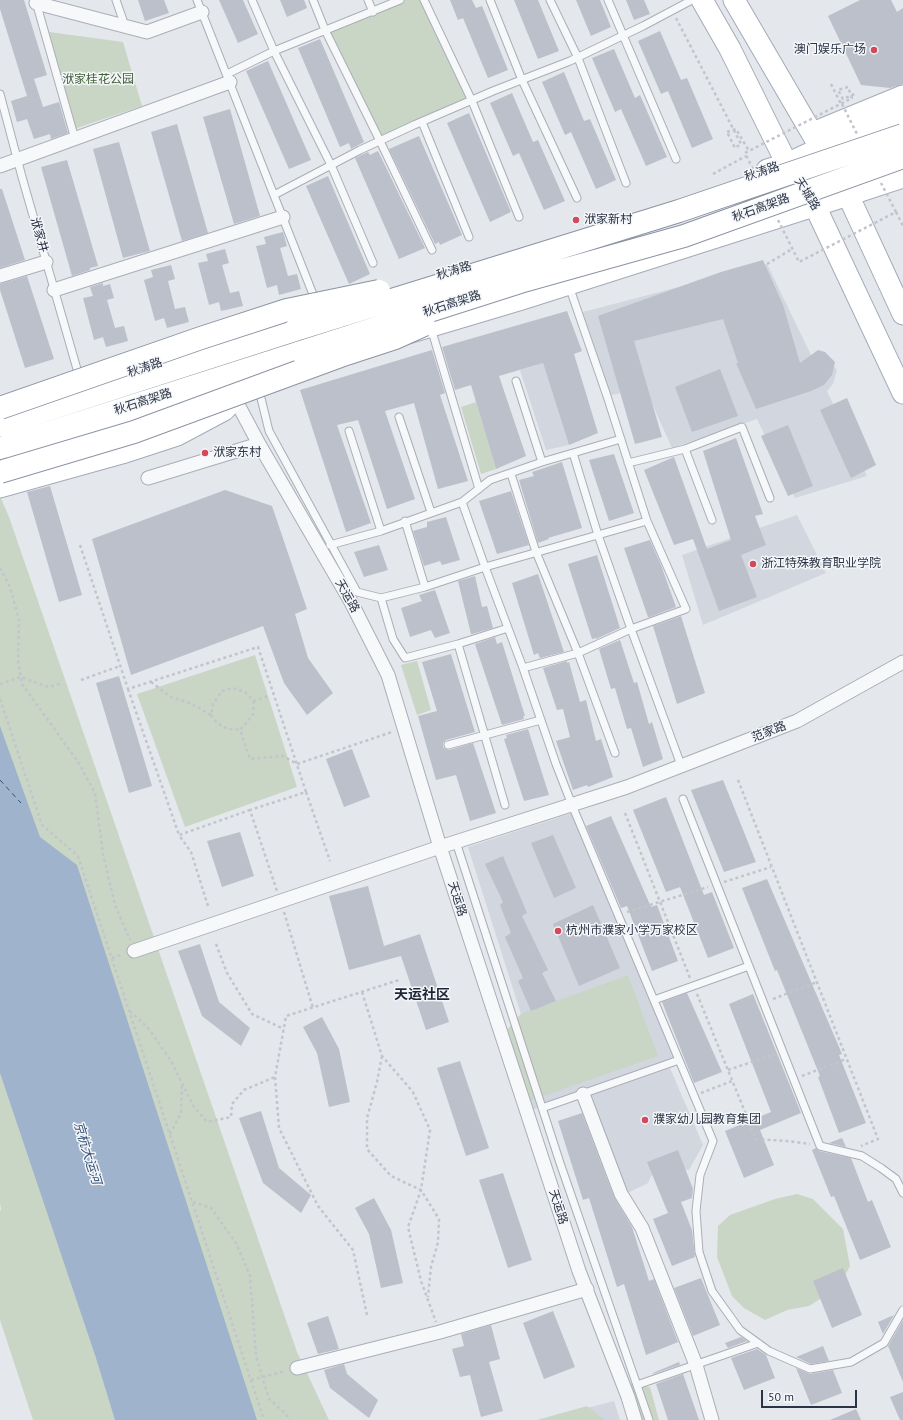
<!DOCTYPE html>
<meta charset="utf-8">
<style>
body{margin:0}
#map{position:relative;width:903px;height:1420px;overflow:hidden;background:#e4e7ec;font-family:"PT Sans",sans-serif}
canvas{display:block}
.scale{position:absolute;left:761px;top:1390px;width:96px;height:18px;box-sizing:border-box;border:2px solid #2b3445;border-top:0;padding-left:5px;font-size:12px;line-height:14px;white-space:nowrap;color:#2b3445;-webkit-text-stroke:3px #f4f6f9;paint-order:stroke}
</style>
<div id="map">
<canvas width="903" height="1420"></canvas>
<div class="scale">50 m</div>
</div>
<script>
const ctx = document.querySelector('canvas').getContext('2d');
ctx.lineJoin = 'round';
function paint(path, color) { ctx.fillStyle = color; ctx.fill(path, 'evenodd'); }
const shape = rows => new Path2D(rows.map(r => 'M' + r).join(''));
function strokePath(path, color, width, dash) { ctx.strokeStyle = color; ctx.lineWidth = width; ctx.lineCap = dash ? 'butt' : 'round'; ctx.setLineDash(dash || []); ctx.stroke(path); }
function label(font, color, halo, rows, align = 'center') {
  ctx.font = font + ' "PT Sans","Noto Sans SC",sans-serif'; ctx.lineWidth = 3; ctx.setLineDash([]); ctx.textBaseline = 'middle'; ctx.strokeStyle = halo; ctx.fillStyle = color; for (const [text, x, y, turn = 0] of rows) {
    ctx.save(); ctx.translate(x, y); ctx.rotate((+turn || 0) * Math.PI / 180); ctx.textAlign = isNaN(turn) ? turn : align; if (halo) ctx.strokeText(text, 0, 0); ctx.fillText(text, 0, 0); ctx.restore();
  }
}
const built = shape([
 [767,264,811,355,826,357,837,370,833,384,827,391,867,476,795,498,757,419,672,448,645,388,607,396,583,312],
 [543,363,569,445,546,450,520,370],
 [797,515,826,573,703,625,682,555],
 [572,813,675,1059,532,1110,507,1030,521,1014,468,847],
 [670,1068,703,1145,689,1170,678,1168,659,1170,651,1176,648,1183,623,1195,589,1096],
 [614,1401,620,1420,541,1420]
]);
const green = shape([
 [399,0,424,0,472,101,380,141,325,30],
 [49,32,123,42,142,106,74,129],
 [476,402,496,469,481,474,461,407],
 [0,496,9,517,297,1352,329,1420,33,1420,0,1320,0,1212,1,1209,0,1203],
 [255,655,297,787,185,827,137,694],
 [417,661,431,710,417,715,401,665],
 [628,975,658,1056,529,1101,507,1030,521,1014],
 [797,1194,813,1199,843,1229,850,1266,839,1287,809,1306,787,1310,765,1320,744,1308,732,1296,717,1257,718,1226,730,1215,775,1199],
 [627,1383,650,1387,659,1420,638,1420],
 [587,1406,605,1420,537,1420]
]);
const water = shape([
 [0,726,40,837,77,865,257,1420,115,1420,96,1358,0,1073]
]);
const ferry = shape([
 [0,780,21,803]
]);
const building = shape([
 [0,0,24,0,47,75,34,79,43,107,59,102,68,133,51,139,50,134,34,139,27,119,17,122,11,101,27,96,0,9],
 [138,0,164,0,169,13,145,21],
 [219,0,243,0,258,34,238,43],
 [280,0,304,0,307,8,287,17],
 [450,0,472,0,476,8,482,6,508,70,488,78,463,18,458,20],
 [514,0,538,0,559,51,538,59],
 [576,0,600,0,611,27,591,36],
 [626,0,644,0,650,14,634,20],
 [860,0,891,0,897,12,903,8,903,84,890,88,861,85,828,16],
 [660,31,681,80,687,78,713,139,692,148,668,91,661,94,638,41],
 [320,39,364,142,351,149,349,143,340,147,298,48],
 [614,49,635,98,640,95,667,157,646,166,621,109,615,112,592,58],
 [268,61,311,160,289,169,246,71],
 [564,72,584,121,590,119,616,180,596,189,571,132,565,135,542,82],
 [512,93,533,142,538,140,565,201,544,210,519,153,513,156,490,103],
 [230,109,260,216,234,224,203,117],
 [469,113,511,212,490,222,447,123],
 [177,124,208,233,182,241,151,132],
 [419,136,462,235,440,245,439,242,435,244,389,149],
 [119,142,150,251,123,258,93,149],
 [378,151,425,248,399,259,355,158,368,152,370,155],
 [67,160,98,266,90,268,90,270,72,276,41,167],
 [328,176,370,274,349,284,306,186],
 [0,189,2,189,25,260,0,268],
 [283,232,287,246,280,248,288,276,297,274,301,289,279,295,277,285,267,288,256,246,266,244,264,237],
 [225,249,229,263,222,265,230,293,239,291,243,306,221,311,219,302,209,305,198,263,208,261,206,254],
 [763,260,783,305,800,363,818,350,825,352,835,362,832,375,824,385,811,391,756,409,736,363,738,363,723,319,634,341,662,437,635,444,598,316,721,272],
 [171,265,175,279,168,281,175,309,185,307,189,322,167,328,164,318,155,321,144,280,153,277,151,270],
 [27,276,54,359,25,368,0,290,0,284],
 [103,283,103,286,110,284,114,298,107,300,115,328,124,326,128,341,106,347,103,337,94,340,83,298,93,296,90,287],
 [567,311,582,351,574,354,598,433,569,445,543,363,499,376,526,456,496,469,471,385,455,390,442,347],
 [432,350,445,393,440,395,468,481,438,489,414,403,385,411,415,499,387,509,358,420,337,425,371,523,346,532,300,390],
 [720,369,738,416,692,432,675,387],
 [847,398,876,465,851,478,820,410],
 [788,425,813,486,788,496,761,436],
 [736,438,763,514,755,516,766,545,741,555,757,597,719,611,693,539,674,545,644,470,674,457,707,549,731,540,703,451],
 [614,454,634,513,609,521,589,460],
 [562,462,582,528,548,538,549,539,538,543,519,480,534,476,532,472],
 [50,486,82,595,59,602,27,492],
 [225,490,272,506,307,609,295,614,308,658,333,693,307,715,284,683,263,626,131,675,92,539],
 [511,491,529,545,497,554,479,501],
 [446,517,460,560,442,565,440,561,424,566,413,531,427,527,427,522],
 [650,540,661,565,676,607,650,617,648,617,624,548],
 [379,545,388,570,364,577,354,552],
 [597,555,620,628,596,639,596,638,592,639,568,564],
 [538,574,564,652,540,658,538,653,534,655,512,583],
 [475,576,482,607,487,606,493,628,472,634,471,634,458,581],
 [435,590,450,633,435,638,431,630,410,637,401,608,422,601,419,595],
 [681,616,705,693,677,704,653,626],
 [495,637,497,644,502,642,525,716,523,716,524,719,502,725,475,644],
 [620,640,634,683,637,682,649,724,652,722,663,759,643,767,631,728,627,729,615,688,611,689,599,649],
 [451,654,475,732,446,740,443,743,443,747,445,749,449,750,473,743,496,813,470,821,456,775,436,780,418,716,437,711,422,662],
 [567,661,567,663,569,662,580,702,586,700,596,741,601,739,613,777,588,787,587,785,573,790,556,741,570,737,563,709,557,710,543,668],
 [119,676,152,786,129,793,96,683],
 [528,729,549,795,524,801,504,739,507,738,506,735],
 [352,749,370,797,344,807,326,759],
 [723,780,756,862,724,872,691,790],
 [666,797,704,895,712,892,734,948,708,958,680,887,666,892,633,810],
 [611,816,651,907,657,905,678,961,652,971,627,906,621,908,586,826],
 [240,832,254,876,222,887,207,841],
 [553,835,576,888,554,898,531,843],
 [503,856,527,913,522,916,548,970,542,973,556,1001,531,1011,518,981,523,978,505,937,511,933,500,905,503,902,485,864],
 [767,879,842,1054,839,1055,866,1123,839,1133,818,1077,820,1076,777,970,775,971,742,888],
 [368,886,384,946,420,934,449,1022,426,1030,401,956,349,970,329,896],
 [593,905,620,968,579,986,553,924],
 [200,944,219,1002,250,1028,241,1046,202,1016,178,951],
 [687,993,722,1072,694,1083,662,1002],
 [753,994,801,1113,760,1130,774,1165,744,1178,725,1131,771,1112,729,1004],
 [322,1017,339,1049,350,1102,329,1107,317,1053,303,1027],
 [460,1061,489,1148,466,1156,437,1068],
 [261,1111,279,1168,311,1195,301,1213,263,1183,239,1118],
 [582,1113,614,1197,632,1227,649,1281,654,1279,678,1342,646,1355,624,1284,617,1287,589,1198,583,1200,558,1121],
 [842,1138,846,1147,829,1143],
 [816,1148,819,1151,851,1158,868,1202,872,1200,891,1247,860,1260,834,1196,831,1197,812,1150],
 [678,1150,693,1189,692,1198,681,1202,692,1230,695,1257,672,1266,653,1219,668,1213,647,1162],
 [503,1173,532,1260,508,1268,479,1180],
 [374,1198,391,1230,403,1283,381,1288,369,1234,355,1208],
 [843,1268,862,1315,832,1328,813,1281],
 [701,1278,720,1325,693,1336,674,1288],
 [553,1311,575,1367,544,1379,523,1323],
 [894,1315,883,1334,878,1322],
 [328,1316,339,1349,318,1354,307,1323],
 [903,1320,903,1382,888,1346],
 [491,1325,500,1359,489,1362,503,1411,481,1417,470,1375,460,1377,452,1349,464,1346,461,1334],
 [741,1337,747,1341,728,1348,725,1343],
 [823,1346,829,1361,811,1364,796,1357],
 [757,1349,766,1355,775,1378,744,1390,731,1358],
 [679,1362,680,1365,653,1374,653,1373],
 [344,1364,347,1374,378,1400,369,1418,330,1388,324,1370],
 [796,1368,810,1374,833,1370,842,1393,811,1405],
 [683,1374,699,1420,668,1420,656,1384],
 [903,1392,903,1420,900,1420,890,1397],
 [856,1409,861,1420,830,1420]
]);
const path = shape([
 [676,18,741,144,735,148,727,132],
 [831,84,841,104],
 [848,87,838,90,843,99,857,93],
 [713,174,746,156],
 [896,212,903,226],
 [767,264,792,249],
 [80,545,128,689,258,647,306,792,250,810,277,891],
 [0,568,10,587,19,620,18,661,22,684,78,762,95,793,103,854,115,905,130,940],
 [81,680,120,666],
 [151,682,171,697,190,703,211,715,213,704,222,691,233,688,245,692,254,701,268,696],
 [0,684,21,677,48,687,60,684],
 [128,689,179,835],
 [0,699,42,825,78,856,264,1420],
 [254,701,253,715,240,730,250,759,283,756,297,764,392,732],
 [211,715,217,723,228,729,240,730],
 [738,780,878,1139,861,1146],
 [306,792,330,861],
 [625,813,690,978],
 [724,882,771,867],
 [208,906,191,852,179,835,250,810],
 [284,912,313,1008],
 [627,912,708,887],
 [216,944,227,973,252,1014,284,1029],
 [112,958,123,954],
 [362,992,382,1056,413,1092,430,1130,421,1190,408,1227,421,1281,436,1322],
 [697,994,756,1139,787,1141,810,1144],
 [773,999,817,982],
 [130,1011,148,1028,171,1061,194,1107,207,1122,231,1117,232,1104,244,1090,275,1077],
 [382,1056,377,1082,367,1118,367,1149,391,1176,421,1190,439,1219,438,1242,431,1267,428,1297],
 [728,1070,775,1054],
 [802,1076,846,1059],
 [701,1093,732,1081],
 [170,1134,181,1113,182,1083],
 [193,1202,211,1208,236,1243,250,1276,256,1356,269,1399,285,1413,290,1420],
 [367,1315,353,1250,318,1206,279,1128,275,1077,286,1016,399,980],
 [251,1380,286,1371]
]);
const lane = shape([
 [116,0,125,26],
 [197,0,316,302],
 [252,0,274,51,331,165,373,263],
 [313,0,325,30,380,141,432,250],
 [368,0,373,12],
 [424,0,472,101,519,217],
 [490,0,522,80,577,198],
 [550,0,578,58,626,183],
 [608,0,676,159],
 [36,2,75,139],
 [227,74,274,51,400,0],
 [0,94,22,177,79,376],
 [422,122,469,237],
 [274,195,360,150,414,125,493,91,570,61,643,26,692,0],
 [569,286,607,396,647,521,686,609,631,629,598,535,573,453],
 [431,328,479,489],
 [516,381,542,462],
 [259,390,269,431,357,592,381,598,425,587,485,567,647,521],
 [399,417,431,512],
 [349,431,381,531],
 [685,449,742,427,770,498],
 [628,463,685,449,712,520],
 [462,502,490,480,542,462,621,439],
 [405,521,425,587],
 [330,545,381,531,462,502,485,567,508,628,458,644,405,658,393,639,381,598],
 [508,628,523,668,578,653,536,552,511,474],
 [458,644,505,805],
 [523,668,556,764,572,805,713,1141,700,1175,696,1211,699,1252,712,1291,740,1330,769,1351,810,1369,851,1362,884,1343,903,1310],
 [448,745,541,720],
 [615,753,578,653,631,629,681,765],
 [683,799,820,1146,862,1156,881,1168,896,1179,903,1193],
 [456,842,560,1163,649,1420],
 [654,1000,749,966],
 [542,1108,679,1060],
 [637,1385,758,1343]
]);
const street = shape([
 [36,3,147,32,202,12],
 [0,166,230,82],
 [0,276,46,262],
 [54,290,283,217],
 [235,399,259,444,351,602,388,675,440,847,579,1271,628,1397,635,1420],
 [148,478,259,444],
 [134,951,440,847,627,787,797,721,903,662],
 [583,1094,621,1194,642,1228,696,1365,712,1420],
 [297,1368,440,1332,587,1289]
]);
const primary = shape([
 [702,0,730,49,787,164,815,206,903,393],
 [734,0,848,195,903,314],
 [813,133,903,96],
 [767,170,787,164,821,148,903,117],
 [408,333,522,299,848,195,903,177],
 [16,453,124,423,183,403],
 [0,487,122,453,177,435,224,410,239,394]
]);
const highway = shape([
 [0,425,295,330],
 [0,448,301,352]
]);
const pathBridge = shape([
 [842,104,857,134],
 [727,132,736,129,749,151],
 [753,169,745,153,852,98,848,87],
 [778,220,799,262,896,212,881,183]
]);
const highwayBridge = shape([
 [295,330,679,211,903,135],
 [301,352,520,282,684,236,903,157],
 [0,408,201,338,287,310,379,291],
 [0,472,134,432,346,354,395,338,424,325]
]);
const markers = [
 [874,50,4,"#d1495b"],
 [576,220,4,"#d1495b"],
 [205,453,4,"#d1495b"],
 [753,564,4,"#d1495b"],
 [558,931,4,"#d1495b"],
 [645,1120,4,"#d1495b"]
];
const poiNames = [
 ["澳门娱乐广场",866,50,"right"],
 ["洑家新村",584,220],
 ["洑家东村",213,453],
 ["浙江特殊教育职业学院",761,564],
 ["杭州市濮家小学万家校区",566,931],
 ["濮家幼儿园教育集团",653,1120]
];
const parkNames = [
 ["洑家桂花公园",98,80]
];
const streetNames = [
 ["秋涛路",762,172,-19],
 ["天城路",807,194,58],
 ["秋石高架路",761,208,-20],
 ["洑家井",39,235,74],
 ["秋涛路",454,271,-17],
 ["秋石高架路",452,304,-18],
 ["秋涛路",145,368,-19],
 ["秋石高架路",143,402,-18],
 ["天运路",347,596,61],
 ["范家路",769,732,-21],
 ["天运路",457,899,72],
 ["天运路",558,1207,72]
];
const waterNames = [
 ["京杭大运河",87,1153,73]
];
const quarterNames = [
 ["天运社区",422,995]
];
paint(built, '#d2d6de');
paint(green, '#c9d6c5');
paint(water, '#9fb4cc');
strokePath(ferry, '#34527a', 1, [5, 4]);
paint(building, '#bbc0ca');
strokePath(lane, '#a9aeb7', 9);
strokePath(street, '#a9aeb7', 15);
strokePath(primary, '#a3abb8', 23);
strokePath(highway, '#8b94a3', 24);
strokePath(path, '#c2c5cb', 2.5, [3, 3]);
strokePath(lane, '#f7f8fa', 7);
strokePath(street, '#f7f8fa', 13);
strokePath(primary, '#fff', 21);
strokePath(highway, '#fff', 22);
strokePath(highwayBridge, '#8b94a3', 24, []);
strokePath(pathBridge, '#c2c5cb', 2.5, [3, 3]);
strokePath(highwayBridge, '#fff', 22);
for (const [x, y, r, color] of markers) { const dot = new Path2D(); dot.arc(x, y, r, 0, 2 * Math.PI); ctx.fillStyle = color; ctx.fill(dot); strokePath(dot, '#f4f6f9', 1.5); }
label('12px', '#2b3445', '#f4f6f9', poiNames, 'left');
label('12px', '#3f6138', '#f4f6f9', parkNames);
label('12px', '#2b3445', '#f4f6f9', streetNames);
label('italic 13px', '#34527a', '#f4f6f9', waterNames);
label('bold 14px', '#1d2536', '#f4f6f9', quarterNames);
</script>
